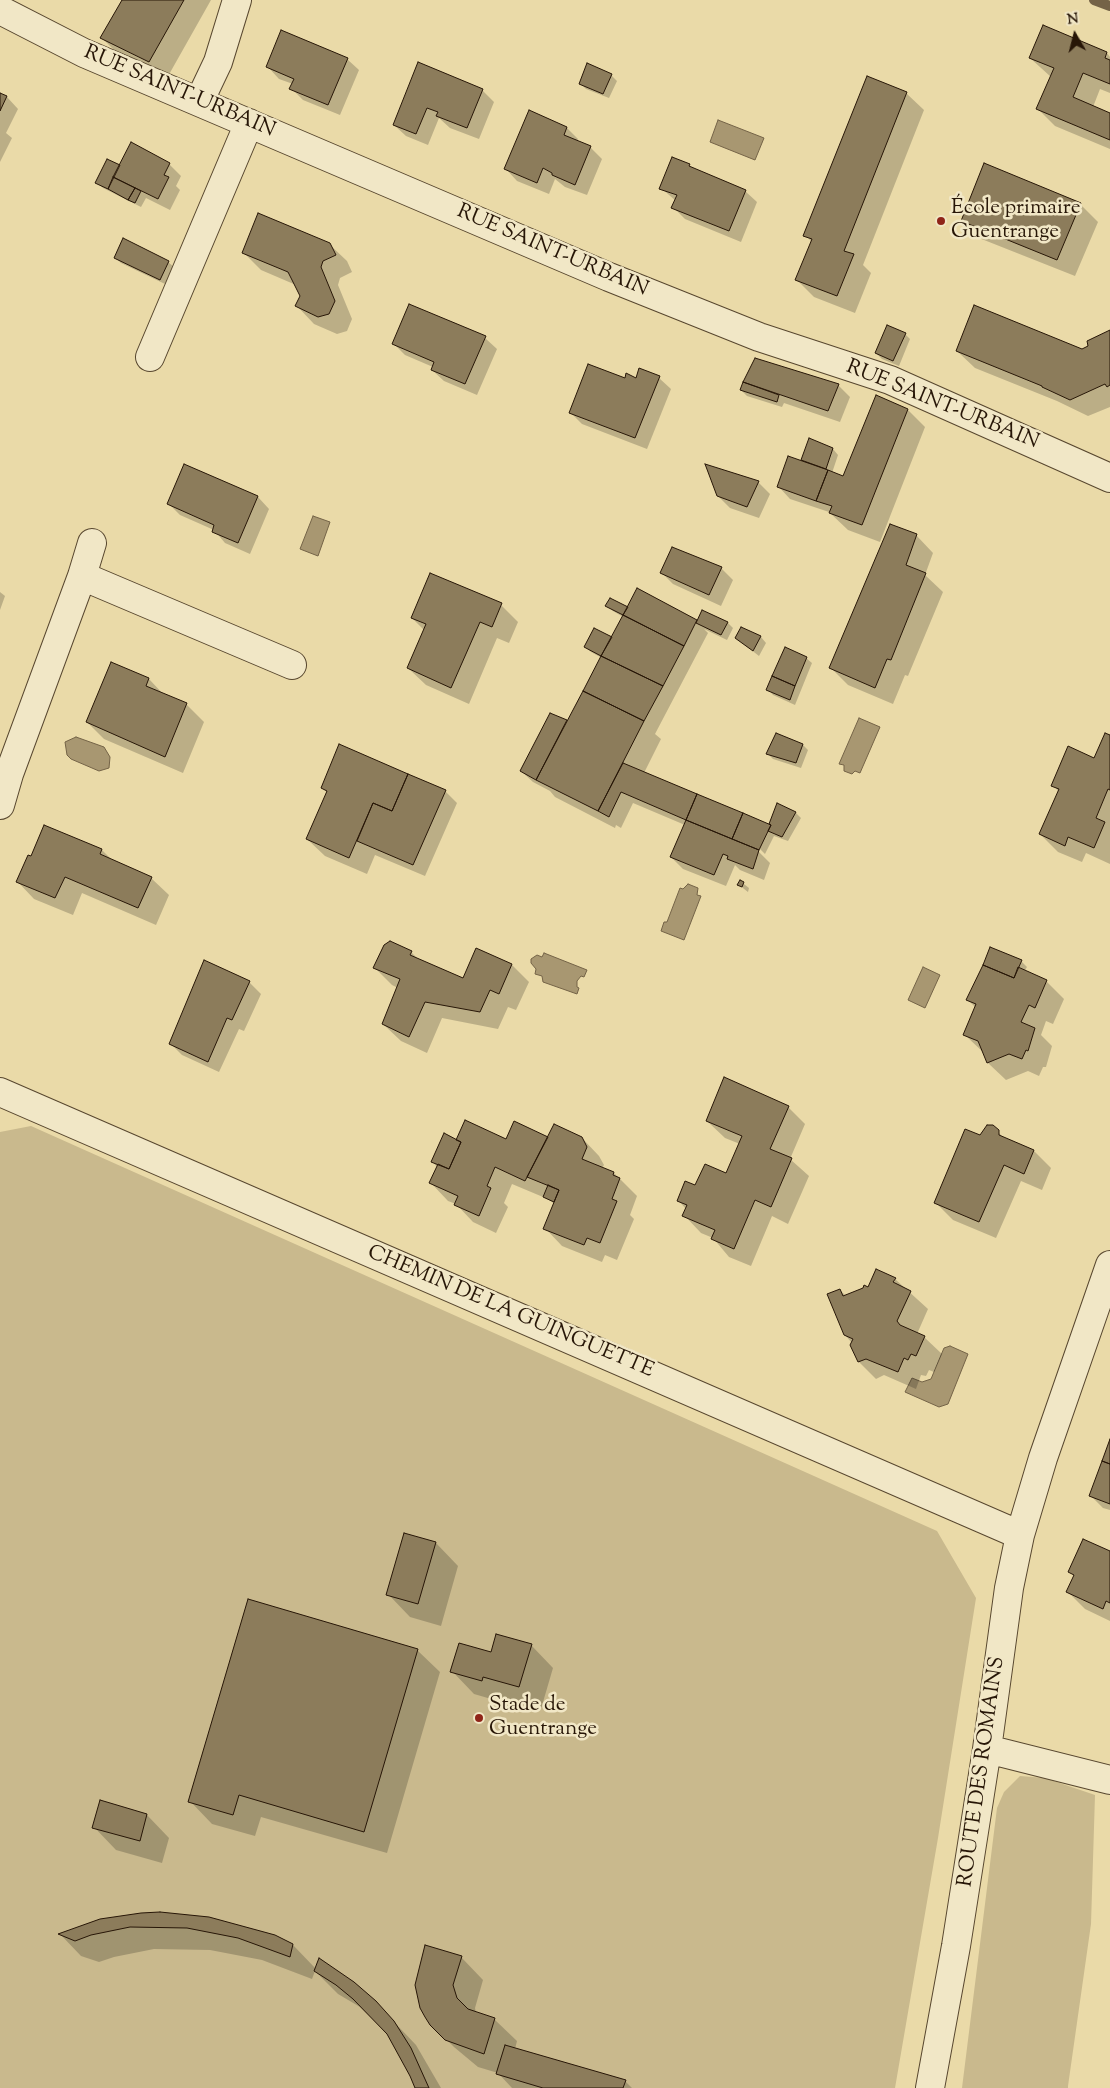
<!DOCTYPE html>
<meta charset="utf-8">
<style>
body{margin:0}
#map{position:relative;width:1110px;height:2088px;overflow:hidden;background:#eadaa8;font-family:"Sorts Mill Goudy",serif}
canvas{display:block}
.north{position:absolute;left:1050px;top:10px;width:50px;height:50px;-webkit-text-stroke:4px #f1e7c6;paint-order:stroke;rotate:352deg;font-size:14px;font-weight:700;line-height:20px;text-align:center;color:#271607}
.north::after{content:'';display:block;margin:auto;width:18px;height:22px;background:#271607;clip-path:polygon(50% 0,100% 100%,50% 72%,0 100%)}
</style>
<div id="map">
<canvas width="1110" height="2088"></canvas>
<div class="north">N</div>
</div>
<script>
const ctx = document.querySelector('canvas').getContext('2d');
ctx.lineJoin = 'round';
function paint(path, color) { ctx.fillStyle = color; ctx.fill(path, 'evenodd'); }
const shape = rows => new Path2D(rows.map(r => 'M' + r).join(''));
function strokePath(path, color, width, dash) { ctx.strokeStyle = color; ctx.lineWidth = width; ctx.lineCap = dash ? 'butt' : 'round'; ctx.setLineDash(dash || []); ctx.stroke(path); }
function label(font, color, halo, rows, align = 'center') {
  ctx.font = font + ' "Sorts Mill Goudy",serif'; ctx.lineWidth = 5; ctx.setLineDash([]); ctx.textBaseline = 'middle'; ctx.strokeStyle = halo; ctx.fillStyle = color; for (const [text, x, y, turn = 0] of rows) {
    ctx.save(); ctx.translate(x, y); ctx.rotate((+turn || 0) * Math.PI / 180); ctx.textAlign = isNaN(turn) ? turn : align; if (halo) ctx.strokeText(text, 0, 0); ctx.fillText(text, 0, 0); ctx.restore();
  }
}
const green = shape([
 [31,1126,937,1531,976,1598,938,1838,895,2088,0,2088,0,1132],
 [1020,1776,1045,1778,1095,1795,1091,1924,1068,2086,1068,2088,962,2088,997,1808,1004,1792]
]);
const water = shape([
 [718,120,764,138,755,160,710,142,718,120],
 [313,516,330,522,318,556,300,549,313,516],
 [859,718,880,727,860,773,855,771,852,774,844,771,844,765,839,764,859,718],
 [76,737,104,747,110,757,109,768,99,771,71,759,67,755,65,742,76,737],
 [688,884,698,888,697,895,701,896,684,940,661,931,664,922,667,922,680,888,683,889,688,884],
 [544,953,587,970,584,977,581,976,577,981,577,987,579,988,577,994,543,982,542,976,535,974,536,969,531,963,531,959,537,955,542,957,544,953],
 [923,967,940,975,925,1008,908,1000,923,967],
 [950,1346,968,1354,948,1404,939,1407,905,1392,912,1378,922,1382,931,1379,944,1348,950,1346]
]);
const shadow = shape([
 [124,0,211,0,167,78,119,55,102,38],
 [1043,27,1107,53,1110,57,1110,93,1100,89,1093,107,1110,114,1110,149,1055,126,1038,109,1051,77,1030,58],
 [347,59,359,70,340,115,303,100,291,88,293,84,279,79,268,67],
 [419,64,482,90,494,102,479,139,450,128,439,118,428,145,406,136,394,125],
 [611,75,617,81,609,98,586,89,580,83],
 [906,93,924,110,863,265,871,273,855,313,814,297,797,280,812,242,805,235],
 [0,94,7,97,18,109,6,133,12,138,0,162],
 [567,128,578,139,577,142,590,147,602,159,587,195,565,187,555,179,549,194,517,181,506,169],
 [132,143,169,164,181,176,176,186,180,190,170,210,146,198,141,207,103,188,97,183,120,167],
 [689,165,693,169,745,191,757,202,741,242,685,219,673,207,676,201,661,188],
 [1080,204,1098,222,1075,276,979,238,962,221],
 [329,244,347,261,352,272,340,278,338,285,352,319,347,331,337,334,314,324,297,306,301,296,296,285,261,270,243,252],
 [115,257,168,262,174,267,165,284,121,263],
 [1110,332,1110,407,1088,416,1057,401,975,368,957,351,1082,350],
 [905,334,910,339,899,366,882,359,876,353],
 [485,338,497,349,477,395,444,381,432,370,433,367,405,355,393,343],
 [659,378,671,389,647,449,582,424,570,412,636,379],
 [744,382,838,385,850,397,840,422,784,403,782,407,747,396,741,390],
 [908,410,925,427,880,542,848,530,829,512,790,499,779,487,806,464,802,460,809,440,833,449,838,455,832,473,843,477],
 [185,466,258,497,269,509,250,554,225,543,214,530,180,515,168,503],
 [758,482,770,494,759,518,730,508,718,496],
 [916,535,933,553,925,575,943,592,908,676,905,675,893,704,848,685,831,668],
 [721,568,733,580,721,606,673,584,662,573],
 [637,589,697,622,703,612,728,623,733,628,727,640,704,629,708,633,655,734,661,739,644,773,769,825,778,805,796,813,801,818,788,841,774,836,765,854,758,847,758,851,770,863,764,880,740,870,735,865,726,886,683,869,671,857,685,825,633,803,621,828,616,825,615,828,555,797,550,791,533,782,521,771,550,714,568,723,602,658,591,652,585,647,612,638,623,617,613,611,607,606,628,608],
 [0,592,5,596,0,610],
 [501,605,518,622,509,643,497,638,469,704,426,685,408,668,424,630,412,618],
 [741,629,761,637,766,643,759,656,736,638],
 [806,658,812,663,795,705,773,695,768,689],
 [111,663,149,679,165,696,186,704,204,722,183,773,104,739,87,722],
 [1110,736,1110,864,1086,853,1082,862,1058,852,1040,834,1059,792,1053,785,1095,759],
 [803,745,808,750,801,768,773,759,768,754],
 [322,788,445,791,457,803,425,876,375,855,367,874,325,856,307,839,328,793],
 [102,850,113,861,151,878,169,895,156,925,82,893,73,915,34,899,17,881],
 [740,881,749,888,748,892,739,885],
 [411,952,420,961,464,979,512,965,529,982,516,1010,508,1007,498,1029,442,1018,427,1053,401,1041,383,1024,398,988,392,985,375,968],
 [1021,961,1027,967,1024,972,1046,981,1064,999,1053,1024,1046,1021,1041,1035,1052,1046,1046,1067,1043,1067,1039,1076,1028,1071,1006,1080,988,1063,984,1053,965,1035,976,1008,968,1000],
 [249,982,261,994,244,1031,239,1029,219,1072,182,1055,170,1043],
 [788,1107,805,1124,790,1159,809,1176,788,1224,772,1216,751,1266,729,1257,713,1238,701,1233,684,1215,686,1209,678,1200,696,1187,726,1175,740,1144,725,1138,707,1121],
 [992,1126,1004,1138,1034,1151,1051,1168,1042,1190,1021,1181,996,1238,953,1220,935,1202,985,1128],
 [582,1138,599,1156,604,1165,602,1168,614,1173,637,1196,630,1215,634,1219,617,1260,605,1255,602,1262,562,1246,545,1228,555,1204,543,1196,543,1197,512,1184,504,1203,508,1207,496,1233,473,1222,456,1204,448,1201,431,1183,437,1167,433,1162,457,1141],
 [895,1279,928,1309,917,1334,924,1337,942,1354,934,1372,929,1370,926,1376,921,1375,916,1389,884,1375,876,1379,859,1362,852,1345,852,1343,845,1335,840,1290,846,1296],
 [1110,1442,1110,1510,1103,1508,1091,1496],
 [405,1535,436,1543,458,1566,441,1626,410,1617,388,1594],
 [1110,1553,1110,1621,1085,1609,1068,1592,1075,1577,1070,1572],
 [531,1645,553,1668,541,1709,506,1698,505,1703,474,1694,452,1671],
 [417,1650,440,1672,387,1853,261,1817,255,1836,212,1824,190,1801],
 [101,1802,147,1815,169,1838,162,1863,116,1850,94,1827],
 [141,1914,293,1945,316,1969,375,2002,416,2045,441,2088,415,2088,411,2075,388,2034,360,2007,338,1994,315,1971,312,1979,262,1960,210,1950,154,1949,114,1957,99,1962,81,1956,60,1934],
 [461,1957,483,1980,475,2008,476,2013,494,2019,517,2041,515,2049,625,2081,632,2088,512,2088,498,2073,478,2067,454,2047,431,2024]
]);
const stream = shape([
 [1094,0,1110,6]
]);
const building = shape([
 [122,0,184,0,149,62,100,38,122,0],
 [1043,25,1107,52,1105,58,1110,60,1110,84,1083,73,1073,97,1110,113,1110,140,1036,109,1054,68,1029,58,1043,25],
 [281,30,348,58,328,105,289,89,294,79,266,67,281,30],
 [418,62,483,89,467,128,436,116,438,112,427,108,416,134,393,125,418,62],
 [587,63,612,74,603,94,579,84,587,63],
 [867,76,907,92,844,251,854,254,837,296,795,280,812,239,803,236,867,76],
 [0,93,7,96,0,111,0,93],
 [529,110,567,127,564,135,591,146,575,185,552,175,552,173,543,168,537,183,504,169,529,110],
 [131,142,170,163,164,175,169,177,158,199,113,177,131,142],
 [672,157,690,164,689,166,746,190,729,231,671,208,677,195,659,189,672,157],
 [107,159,120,165,108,189,95,183,107,159],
 [984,163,1081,203,1057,260,961,221,984,163],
 [113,177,135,188,128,200,108,189,113,177],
 [135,188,141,191,135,203,128,200,135,188],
 [258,213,330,243,336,255,323,261,321,267,335,301,329,314,318,317,295,306,300,296,288,272,242,253,258,213],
 [123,238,169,261,160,280,114,258,123,238],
 [409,304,486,336,465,384,431,370,434,362,392,344,409,304],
 [974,305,1082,349,1088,346,1087,341,1110,330,1110,385,1107,387,1105,384,1070,400,1042,387,1042,386,956,351,974,305],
 [887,325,906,333,893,361,875,353,887,325],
 [755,358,839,384,828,411,743,382,755,358],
 [588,364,625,378,626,373,636,378,639,368,660,376,635,438,569,413,588,364],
 [743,382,779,395,777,402,740,390,743,382],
 [876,395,908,409,862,525,829,513,832,506,816,501,828,470,843,476,876,395],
 [809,438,833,448,826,469,801,460,809,438],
 [788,456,828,470,816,501,777,487,788,456],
 [184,464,258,496,238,543,212,532,214,525,167,504,184,464],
 [705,464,759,481,747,507,717,496,705,464],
 [890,524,917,534,906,565,926,573,891,660,887,659,875,688,829,668,890,524],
 [672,547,722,567,709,595,660,573,672,547],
 [430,573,502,603,492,627,480,622,451,688,407,668,426,624,411,618,430,573],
 [637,588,697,620,684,646,623,615,637,588],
 [610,598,628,607,623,615,605,606,610,598],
 [702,610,728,622,721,635,696,623,702,610],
 [623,615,684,646,663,686,601,656,623,615],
 [741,627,761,636,753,651,735,638,741,627],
 [594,628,612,637,601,656,584,647,594,628],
 [785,647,807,657,795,686,772,676,785,647],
 [601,656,663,686,644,721,583,691,601,656],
 [111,662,149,678,146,686,187,703,165,757,86,722,111,662],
 [772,676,795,686,790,700,766,690,772,676],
 [583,691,644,721,598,811,536,780,583,691],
 [550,713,567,720,536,780,520,771,550,713],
 [776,733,803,744,796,763,766,754,776,733],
 [1105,733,1110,735,1110,790,1108,789,1096,818,1105,822,1094,848,1068,837,1065,846,1039,834,1059,789,1051,786,1068,746,1094,758,1105,733],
 [339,744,408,774,392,811,373,803,349,858,306,839,327,791,321,788,339,744],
 [623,763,697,794,686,820,621,792,609,817,598,811,623,763],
 [408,774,446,790,413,865,357,841,373,803,392,811,408,774],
 [697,794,743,813,732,839,686,820,697,794],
 [777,803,796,812,782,837,768,831,771,825,769,824,777,803],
 [743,813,771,825,759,850,732,839,743,813],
 [686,820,759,850,753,869,727,859,728,856,723,854,714,875,670,857,686,820],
 [44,825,102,849,100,854,152,877,138,908,65,877,55,898,16,882,28,855,31,856,44,825],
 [740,880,744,882,742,887,737,885,740,880],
 [390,941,412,951,410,955,463,978,476,948,512,964,499,994,490,990,480,1012,425,1002,409,1037,382,1024,400,979,373,968,384,945,390,941],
 [990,947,1022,960,1014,978,983,965,990,947],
 [204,960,250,981,232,1020,227,1018,208,1062,169,1044,204,960],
 [983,965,1014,978,1018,967,1047,980,1035,1008,1029,1005,1021,1022,1035,1028,1028,1051,1026,1050,1022,1059,1009,1054,987,1063,978,1041,963,1035,976,1004,966,1000,983,965],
 [724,1077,789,1106,770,1149,792,1158,771,1207,755,1200,734,1249,711,1239,715,1230,682,1216,687,1205,677,1201,685,1181,695,1185,705,1164,726,1173,742,1136,706,1121,724,1077],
 [465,1120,506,1139,514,1121,548,1137,525,1181,495,1167,487,1186,491,1188,479,1216,454,1205,458,1196,429,1183,438,1164,449,1169,461,1142,456,1140,465,1120],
 [554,1124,582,1137,587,1147,582,1159,614,1172,613,1175,620,1178,612,1199,617,1201,600,1243,587,1238,584,1245,543,1229,559,1190,527,1177,554,1124],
 [987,1125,993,1125,999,1130,999,1135,1034,1150,1024,1174,1004,1165,979,1222,934,1203,965,1129,980,1135,987,1125],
 [444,1133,461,1142,449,1169,431,1162,444,1133],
 [548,1185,559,1190,554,1202,543,1197,548,1185],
 [876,1269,896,1278,893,1282,911,1291,897,1321,900,1325,925,1336,916,1356,911,1354,908,1360,904,1358,898,1372,866,1359,858,1362,850,1345,853,1339,844,1335,827,1294,840,1289,843,1296,863,1288,864,1285,868,1287,876,1269],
 [1110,1439,1110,1464,1102,1461,1110,1439],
 [1102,1461,1110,1464,1110,1504,1089,1496,1102,1461],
 [404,1533,436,1542,418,1604,386,1595,404,1533],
 [1083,1539,1110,1551,1110,1603,1106,1601,1103,1609,1066,1592,1074,1575,1068,1572,1083,1539],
 [248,1599,418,1649,364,1832,239,1795,233,1815,188,1802,248,1599],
 [496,1634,532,1644,519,1687,483,1677,482,1681,450,1672,459,1643,491,1652,496,1634],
 [100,1800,147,1814,140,1841,92,1828,100,1800],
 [160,1912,209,1917,275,1935,293,1944,290,1957,238,1938,187,1928,130,1927,91,1935,75,1941,58,1934,100,1919,141,1913,160,1912],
 [425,1945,462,1956,453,1985,457,1998,468,2009,495,2018,484,2054,445,2040,430,2025,425,2017,420,2008,415,1985,425,1945],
 [319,1958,354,1982,376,2001,394,2021,411,2048,429,2088,415,2088,410,2076,387,2034,353,1999,336,1985,314,1971,319,1958],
 [505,2045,626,2080,623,2088,543,2088,496,2074,505,2045]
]);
const minor = shape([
 [0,10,84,53,609,277,759,337,890,380,1110,478],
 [199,102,218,62,237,0],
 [150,357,249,123],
 [82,576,292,665],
 [0,805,9,774,82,576,92,543],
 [0,1092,1020,1535],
 [987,1749,1110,1780],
 [930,2088,956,1946,987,1749,1009,1588,1020,1535,1043,1458,1110,1265]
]);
const markers = [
 [941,221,5,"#8f2418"],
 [479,1718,5,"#8f2418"]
];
const streetNames = [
 ["RUE SAINT-URBAIN",179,93,23],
 ["RUE SAINT-URBAIN",552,252,23],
 ["RUE SAINT-URBAIN",942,406,22],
 ["CHEMIN DE LA GUINGUETTE",510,1313,23],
 ["ROUTE DES ROMAINS",983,1772,-82]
];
const poiNames = [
 ["École primaire",951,209],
 ["Guentrange",951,233],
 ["Stade de",489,1706],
 ["Guentrange",489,1730]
];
paint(green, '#c9b98d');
paint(water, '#a89771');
strokePath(water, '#746347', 1);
paint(shadow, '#0003');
strokePath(stream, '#746347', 10);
paint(building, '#8c7c5b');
strokePath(building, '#271607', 1);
strokePath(minor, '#58472f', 30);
strokePath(minor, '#f1e7c6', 28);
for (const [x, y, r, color] of markers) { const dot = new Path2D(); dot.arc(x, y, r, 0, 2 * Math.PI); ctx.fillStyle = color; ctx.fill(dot); strokePath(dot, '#f1e7c6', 2); }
label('21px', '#271607', '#f1e7c6', streetNames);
label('21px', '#271607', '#f1e7c6', poiNames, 'left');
</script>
